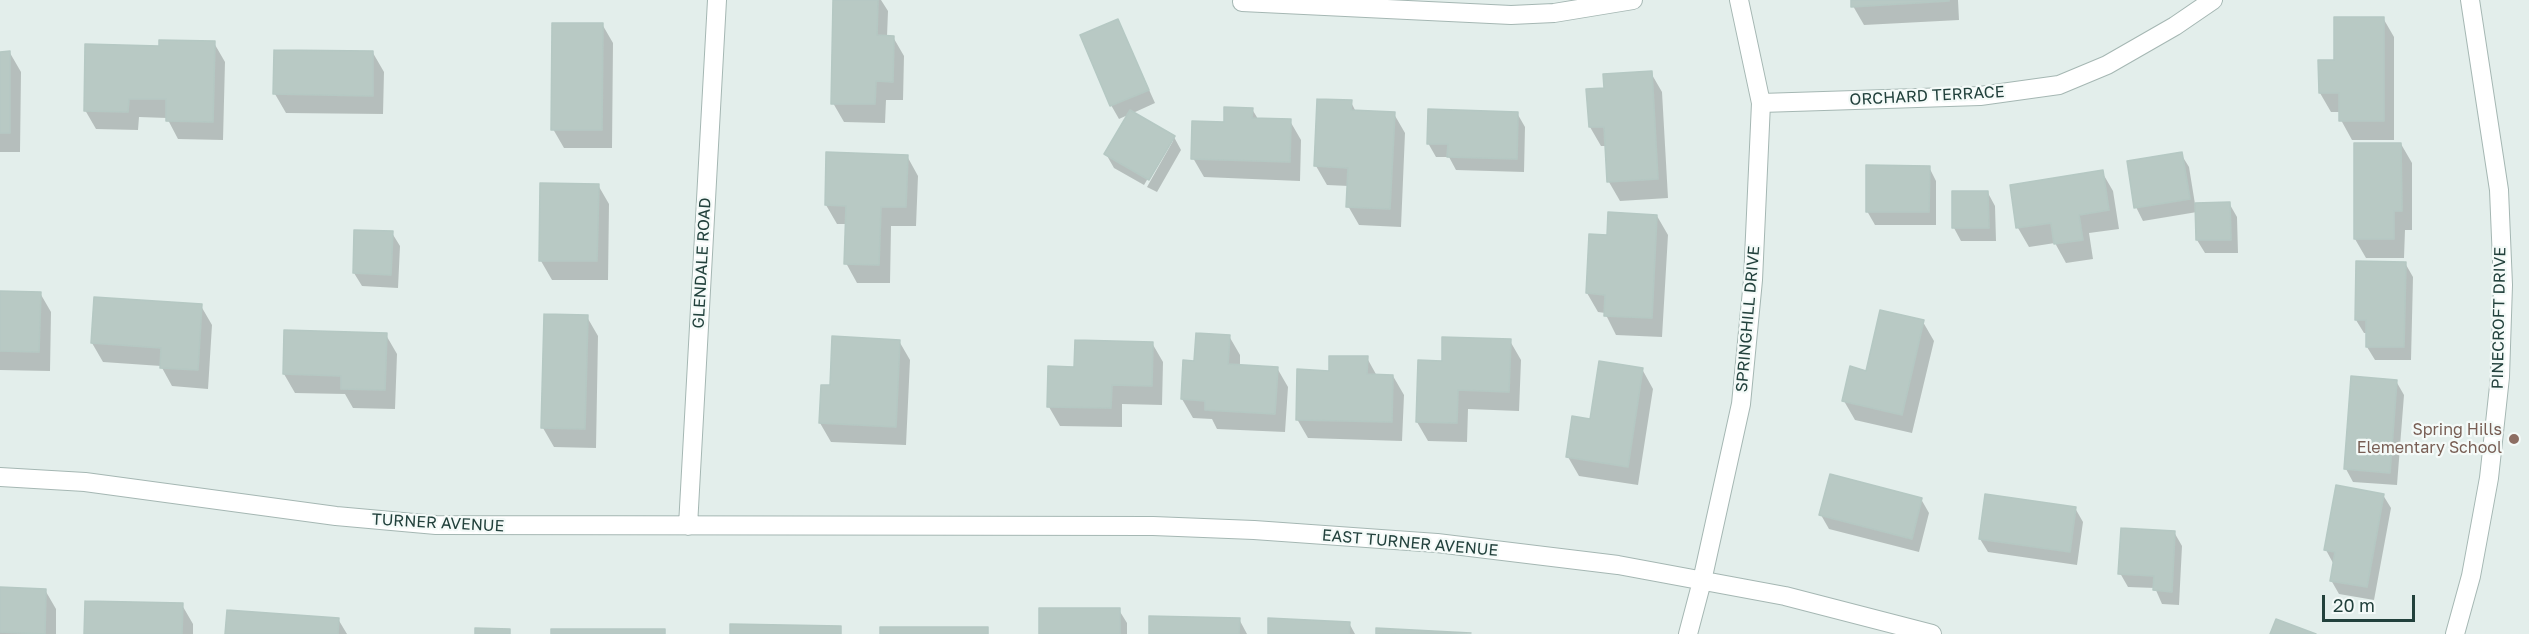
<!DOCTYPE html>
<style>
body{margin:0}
#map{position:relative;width:2529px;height:634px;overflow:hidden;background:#e3eeeb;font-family:"Golos Text",sans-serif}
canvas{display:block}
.scale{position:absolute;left:2322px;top:595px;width:93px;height:27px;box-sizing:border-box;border:3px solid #22413c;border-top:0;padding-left:8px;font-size:18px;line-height:21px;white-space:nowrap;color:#22413c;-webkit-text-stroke:4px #f4faf8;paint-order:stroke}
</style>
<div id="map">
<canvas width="2529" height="634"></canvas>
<div class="scale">20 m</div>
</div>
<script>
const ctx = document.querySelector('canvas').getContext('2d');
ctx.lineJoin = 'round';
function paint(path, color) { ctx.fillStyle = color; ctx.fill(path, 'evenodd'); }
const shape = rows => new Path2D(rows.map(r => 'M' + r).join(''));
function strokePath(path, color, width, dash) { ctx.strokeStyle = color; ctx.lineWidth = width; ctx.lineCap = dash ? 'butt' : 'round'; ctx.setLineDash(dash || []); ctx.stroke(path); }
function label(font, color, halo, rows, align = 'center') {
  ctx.font = font + ' "Golos Text",sans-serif'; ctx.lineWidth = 4.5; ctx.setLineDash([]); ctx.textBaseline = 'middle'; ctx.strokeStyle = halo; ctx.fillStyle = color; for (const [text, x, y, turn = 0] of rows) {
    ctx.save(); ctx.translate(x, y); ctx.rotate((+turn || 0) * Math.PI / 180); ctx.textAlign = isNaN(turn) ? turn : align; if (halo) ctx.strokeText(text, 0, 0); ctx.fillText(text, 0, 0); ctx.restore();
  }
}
const shadow = shape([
 [834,0,881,0,888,11,887,37,893,37,904,56,903,100,886,100,885,123,844,122,833,103],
 [1853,0,1958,0,1959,20,1864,25,1853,6],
 [2383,18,2394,37,2394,140,2352,140,2341,120,2341,112,2331,112,2320,93,2336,61],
 [1118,21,1155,103,1133,113,1174,137,1181,150,1157,192,1147,187,1173,141,1170,141,1144,185,1114,168,1106,154,1130,114,1119,119,1111,105],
 [602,24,613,43,612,148,564,148,553,129],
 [214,43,225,62,223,140,178,139,167,118,139,117,138,130,96,129,85,110,161,48],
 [0,53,10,53,21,72,20,152,0,152],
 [373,53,384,72,383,114,286,113,275,94],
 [1651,73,1662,92,1668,198,1620,201,1609,182,1607,146,1601,146,1590,127,1606,90],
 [1351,102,1356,112,1394,114,1405,133,1401,227,1359,225,1348,206,1349,186,1327,185,1316,166],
 [1252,109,1258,119,1290,121,1301,140,1300,181,1204,177,1193,158,1225,123],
 [1517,113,1525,127,1524,172,1456,170,1449,157,1436,157,1428,143],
 [2401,144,2412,163,2412,230,2405,230,2404,258,2366,258,2355,239],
 [2181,154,2189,167,2195,204,2229,203,2237,217,2238,253,2205,253,2197,240,2197,212,2143,221,2136,207],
 [907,156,918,176,916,226,891,226,890,283,857,283,846,263,847,224,837,224,826,205],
 [1929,167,1936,181,1936,225,1875,225,1867,211],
 [2102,172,2113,191,2119,229,2089,233,2093,259,2066,263,2055,243,2029,247,2018,228,2011,186],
 [598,185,609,204,608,280,552,280,541,261],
 [1988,193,1995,206,1996,241,1961,241,1954,228],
 [1657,216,1668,235,1662,337,1616,335,1605,313,1598,312,1587,293,1608,237],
 [392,233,400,246,398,288,362,286,354,273],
 [2405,263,2413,277,2411,360,2375,360,2367,347,2367,333,2364,333,2356,320],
 [0,293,40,293,51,312,50,371,0,370],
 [95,298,201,306,212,325,208,389,172,386,161,366,103,362,92,343],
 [587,317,598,336,596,448,554,447,543,428],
 [1923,322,1934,341,1912,433,1855,420,1844,401],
 [386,335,397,354,395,409,353,408,345,394,295,393,284,374],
 [1229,336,1240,355,1240,366,1277,368,1288,387,1285,432,1217,429,1212,419,1193,418,1182,399,1196,362],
 [899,341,910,360,906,445,831,442,820,423,832,387],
 [1510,341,1521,360,1519,411,1468,409,1467,442,1428,441,1417,422,1419,362,1443,363],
 [1152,343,1163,362,1162,405,1122,404,1122,427,1060,426,1049,407],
 [1367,358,1377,376,1393,376,1404,395,1402,441,1308,438,1297,419,1330,372],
 [1642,369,1653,389,1638,485,1579,476,1568,457],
 [2396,381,2404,395,2397,485,2353,482,2346,469],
 [2383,495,2391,508,2374,600,2339,594,2331,580,2333,563,2326,550],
 [1921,499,1929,513,1919,552,1829,529,1821,515],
 [2075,508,2083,522,2077,565,1988,552,1980,539],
 [2174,532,2182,546,2179,605,2162,604,2155,588,2128,587,2120,573],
 [0,589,45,590,56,609,56,634,0,634],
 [182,605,193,624,193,634,85,634],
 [1119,610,1127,623,1127,634,1041,634],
 [338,619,347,634,226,634],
 [1239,619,1247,634,1150,634],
 [1349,623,1355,634,1269,634],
 [1378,629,1461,634,1378,634]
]);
const building = shape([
 [833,0,878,0,877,35,894,36,893,82,876,81,875,104,831,104,833,0],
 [1851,0,1949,0,1949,1,1851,7,1851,0],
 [2334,17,2384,17,2384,121,2339,121,2339,93,2319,93,2318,60,2334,60,2334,17],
 [1118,19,1149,90,1110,106,1080,35,1118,19],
 [552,23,603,23,602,130,551,130,552,23],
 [159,40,215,41,213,122,166,121,166,99,129,99,128,112,84,111,85,44,159,46,159,40],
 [274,50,373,51,373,96,273,94,274,50],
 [10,51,10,133,0,133,0,52,10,51],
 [1652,71,1658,179,1607,182,1604,127,1589,127,1586,89,1604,88,1603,74,1652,71],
 [1317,99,1352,100,1351,110,1395,112,1390,209,1346,207,1348,168,1314,166,1317,99],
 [1224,107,1253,108,1252,118,1291,119,1290,162,1191,159,1192,121,1224,122,1224,107],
 [1428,109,1518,112,1517,159,1447,157,1448,144,1427,144,1428,109],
 [1130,110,1175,136,1149,180,1104,154,1130,110],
 [2354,143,2401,143,2402,211,2394,211,2394,239,2354,239,2354,143],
 [826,152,908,155,906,207,881,207,879,265,844,264,846,206,825,205,826,152],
 [2182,152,2190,199,2134,208,2127,161,2182,152],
 [1866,165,1930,166,1929,212,1866,212,1866,165],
 [2103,170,2109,210,2079,215,2083,240,2054,244,2051,223,2016,228,2010,185,2103,170],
 [540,183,599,184,597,261,539,261,540,183],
 [1952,191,1988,191,1989,228,1952,228,1952,191],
 [2230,202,2231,240,2196,240,2195,203,2230,202],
 [1608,212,1657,215,1652,318,1604,316,1605,295,1586,293,1589,234,1607,235,1608,212],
 [354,230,393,231,391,275,353,273,354,230],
 [2356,261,2406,262,2404,347,2366,347,2366,320,2355,320,2356,261],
 [0,291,41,292,39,352,0,351,0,291],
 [94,297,202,304,198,370,160,368,161,348,91,343,94,297],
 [1880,310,1924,320,1902,415,1842,401,1850,366,1866,371,1880,310],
 [544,314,588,315,585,429,541,428,544,314],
 [284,330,387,333,385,390,341,389,341,376,283,374,284,330],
 [1196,333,1230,335,1228,364,1278,367,1275,414,1205,410,1205,401,1181,399,1183,360,1194,361,1196,333],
 [832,336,900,340,896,427,819,423,821,385,830,385,832,336],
 [1442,337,1511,339,1509,392,1458,390,1457,423,1416,422,1418,360,1442,361,1442,337],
 [1075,340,1153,342,1152,386,1112,385,1111,408,1047,407,1048,366,1074,367,1075,340],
 [1329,356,1368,356,1367,374,1393,375,1392,422,1296,420,1297,369,1329,371,1329,356],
 [1599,361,1643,368,1628,467,1566,457,1572,416,1590,419,1599,361],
 [2351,376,2397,380,2390,473,2344,469,2351,376],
 [1830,474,1922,498,1912,539,1819,515,1830,474],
 [2336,485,2384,494,2367,587,2330,581,2335,552,2324,550,2336,485],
 [1985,494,2076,507,2070,552,1979,539,1985,494],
 [2121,528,2175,531,2172,592,2153,590,2154,576,2118,574,2121,528],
 [0,587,46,589,45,634,0,632,0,587],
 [85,601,183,603,182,634,84,634,85,601],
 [1039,608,1120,608,1120,634,1039,634,1039,608],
 [227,610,339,618,338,634,225,634,227,610],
 [1149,616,1240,618,1239,634,1149,634,1149,616],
 [1268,618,1350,622,1349,634,1268,634,1268,618],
 [2276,619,2316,634,2270,634,2276,619],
 [730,624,841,626,841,634,730,634,730,624],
 [880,627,988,627,988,634,880,634,880,627],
 [475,628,510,629,510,634,475,634,475,628],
 [1376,628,1471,633,1376,634,1376,628],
 [551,629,665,629,665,634,551,634,551,629]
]);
const street = shape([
 [1242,2,1511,15,1554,13,1633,0],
 [1761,103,1980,96,2059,85,2107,65,2175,26,2213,0],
 [0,477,85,482,336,516,436,525,1153,526,1254,530,1437,543,1618,565,1785,596,1932,634],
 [688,526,717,0],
 [1688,634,1702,581,1741,404,1753,280,1761,103,1739,0],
 [2455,634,2471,576,2489,478,2500,377,2503,285,2499,190,2470,0]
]);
const markers = [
 [2514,439,6,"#8d6e63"]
];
const streetNames = [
 ["ORCHARD TERRACE",1927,96,-3],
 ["GLENDALE ROAD",702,263,-87],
 ["PINECROFT DRIVE",2499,318,-89],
 ["SPRINGHILL DRIVE",1748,319,-85],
 ["TURNER AVENUE",438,523,3],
 ["EAST TURNER AVENUE",1410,543,5]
];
const educationNames = [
 ["Spring Hills",2502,430],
 ["Elementary School",2502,448]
];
paint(shadow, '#0003');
paint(building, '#b8c9c4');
strokePath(building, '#b5c8c3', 1.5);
strokePath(street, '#a5b7b3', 20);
strokePath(street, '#fff', 18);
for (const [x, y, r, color] of markers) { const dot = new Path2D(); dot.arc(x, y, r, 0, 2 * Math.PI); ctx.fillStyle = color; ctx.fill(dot); strokePath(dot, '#f4faf8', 2); }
label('16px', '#22413c', '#f4faf8', streetNames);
label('16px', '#785e54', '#f4faf8', educationNames, 'right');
</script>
